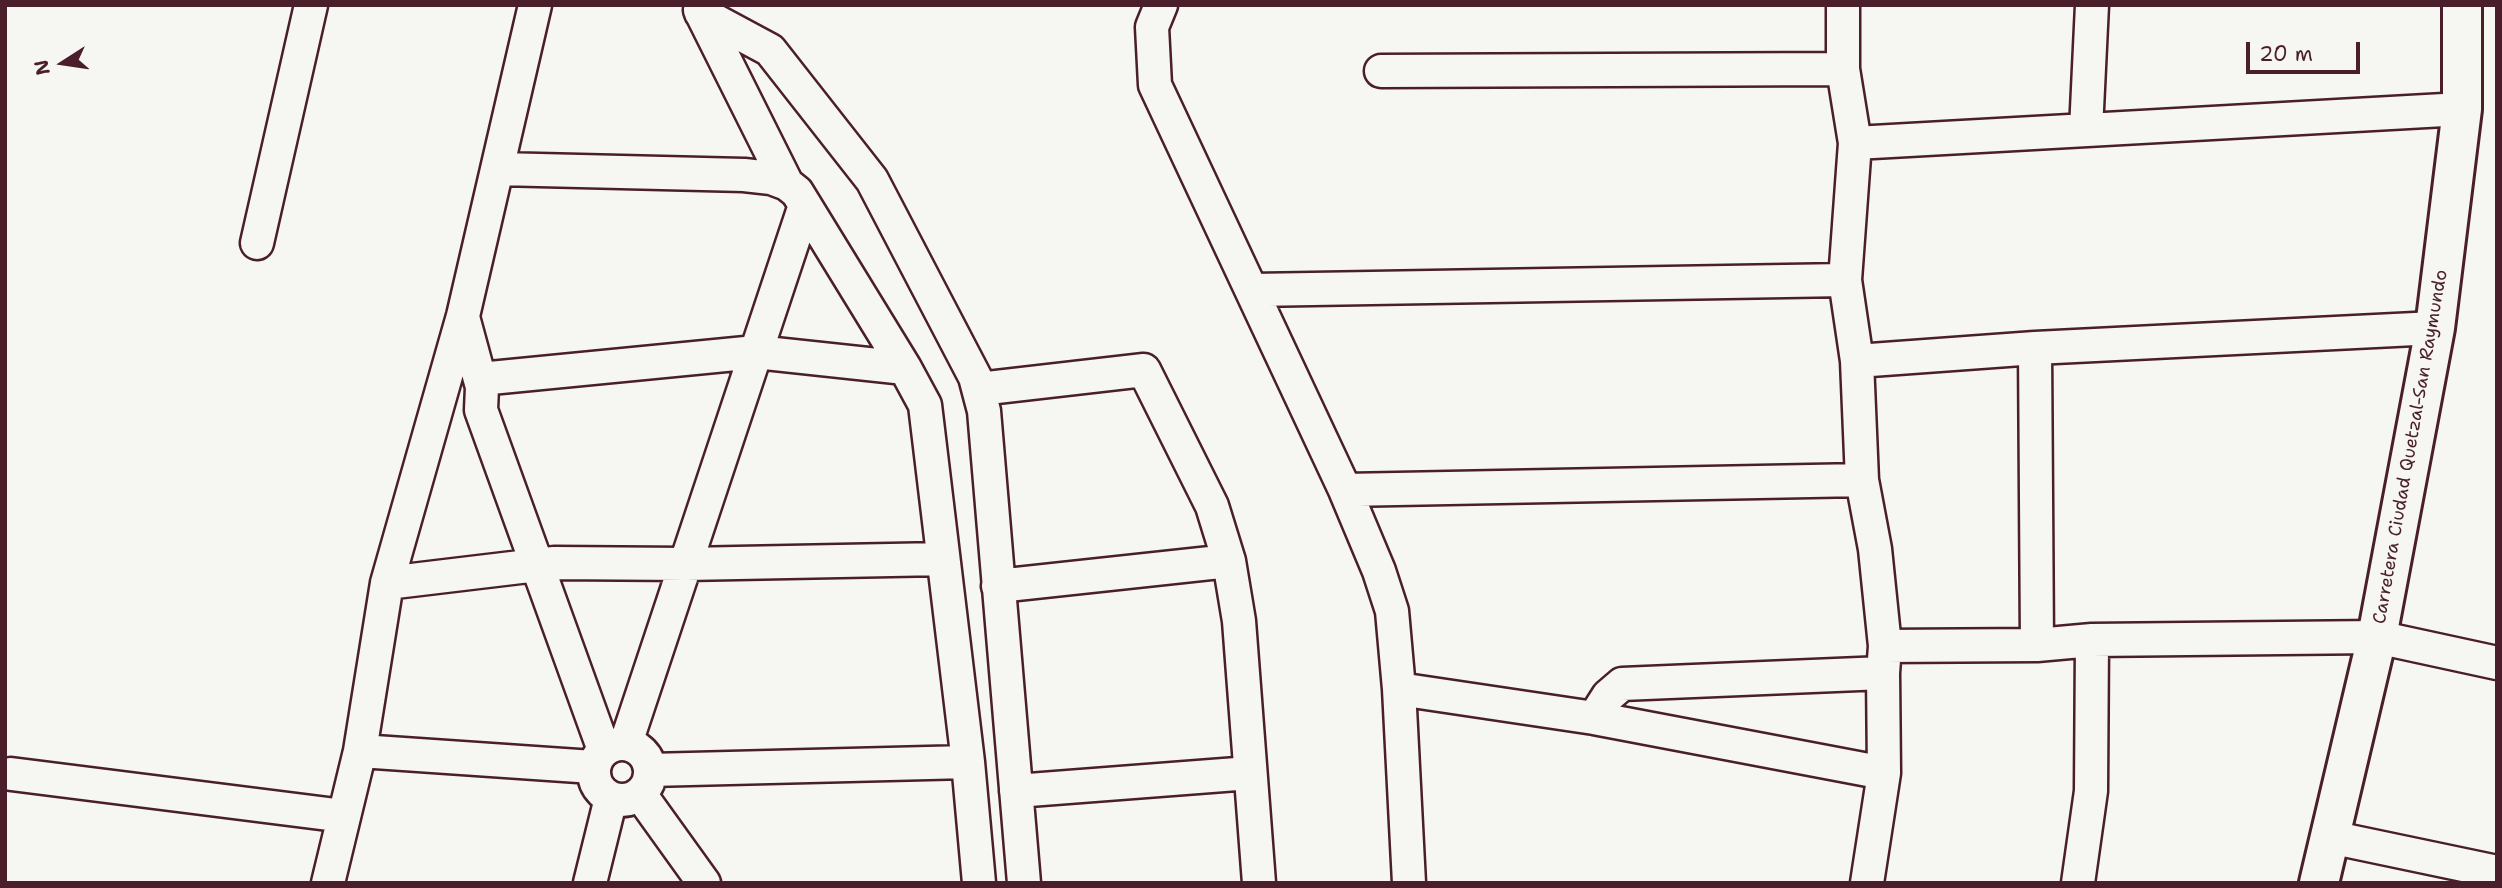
<!DOCTYPE html>
<style>
body{margin:0}
#map{position:relative;width:2502px;height:888px;overflow:hidden;background:#f6f6f2;font-family:"Shantell Sans",sans-serif}
canvas{display:block}
.frame{position:absolute;inset:0;border:7px solid #4a1f2b;pointer-events:none}
.north{position:absolute;left:28px;top:28px;width:70px;height:70px;-webkit-text-stroke:5px #f6f6f2;paint-order:stroke;rotate:258deg;font-size:19px;font-weight:700;line-height:28px;text-align:center;color:#4a1f2b}
.north::after{content:'';display:block;margin:auto;width:24px;height:32px;background:#4a1f2b;clip-path:polygon(50% 0,100% 100%,50% 72%,0 100%)}
.scale{position:absolute;left:2246px;top:42px;width:114px;height:32px;box-sizing:border-box;border:4px solid #4a1f2b;border-top:0;padding-left:9px;font-size:21px;line-height:24px;white-space:nowrap;color:#4a1f2b;-webkit-text-stroke:5px #f6f6f2;paint-order:stroke}
</style>
<div id="map">
<canvas width="2502" height="888"></canvas>
<div class="frame"></div>
<div class="north">N</div>
<div class="scale">20 m</div>
</div>
<script>
const ctx = document.querySelector('canvas').getContext('2d');
ctx.lineJoin = 'round';
const shape = rows => new Path2D(rows.map(r => 'M' + r).join(''));
function strokePath(path, color, width, dash) { ctx.strokeStyle = color; ctx.lineWidth = width; ctx.lineCap = dash ? 'butt' : 'round'; ctx.setLineDash(dash || []); ctx.stroke(path); }
function label(font, color, halo, rows, align = 'center') {
  ctx.font = font + ' "Shantell Sans",sans-serif'; ctx.lineWidth = 7; ctx.setLineDash([]); ctx.textBaseline = 'middle'; ctx.strokeStyle = halo; ctx.fillStyle = color; for (const [text, x, y, turn = 0] of rows) {
    ctx.save(); ctx.translate(x, y); ctx.rotate((+turn || 0) * Math.PI / 180); ctx.textAlign = isNaN(turn) ? turn : align; if (halo) ctx.strokeText(text, 0, 0); ctx.fillText(text, 0, 0); ctx.restore();
  }
}
const street = shape([
 [1161,5,1152,27,1155,85,1345,490,1379,571,1392,611,1399,689,1409,883],
 [1843,5,1843,69,1855,143,1845,280,1857,361,1862,480,1875,549,1885,646,1883,673,1884,773,1867,883],
 [700,10,787,184,797,192,905,368,925,405,968,762,979,883],
 [701,13,770,50,872,180,975,377,984,411,1024,883],
 [1381,71,1843,69],
 [2086,130,2092,5],
 [1855,143,2462,109],
 [498,169,744,175,771,178,787,184],
 [257,243,311,5],
 [1253,290,1845,280],
 [463,317,482,387,481,410,604,750],
 [2035,348,2037,645],
 [1857,361,2035,348,2435,328],
 [480,379,756,352,905,368],
 [979,389,1144,370,1212,506,1229,561,1239,621,1259,883],
 [1345,490,1862,480],
 [387,583,554,563,686,564,942,559],
 [998,586,1229,561],
 [1885,646,2037,645,2092,640,2377,637,2497,663],
 [1399,689,1594,718,1884,773],
 [1594,718,1608,696,1622,684,1883,673],
 [626,743,805,205],
 '594 772a28 28 0 1 1 56 0a28 28 0 1 1-56 0Z',
 [360,751,593,767],
 [650,770,968,762],
 [11,774,344,816],
 [1016,791,1250,773],
 [640,794,704,883],
 [2330,837,2497,872],
 [328,883,360,751,387,583,463,316,535,5],
 [590,883,611,798],
 [2078,883,2091,791,2092,640]
]);
const secondary = shape([
 [2319,883,2377,637,2435,328,2462,109,2462,5]
]);
const streetNames = [
 ["Carretera Ciudad Quetzal-San Raymundo",2411,447,-80]
];
strokePath(street, '#4a1f2b', 37);
strokePath(secondary, '#4a1f2b', 44);
strokePath(street, '#f6f6f2', 32);
strokePath(secondary, '#f6f6f2', 38);
label('18px', '#4a1f2b', '#f6f6f2', streetNames);
</script>
